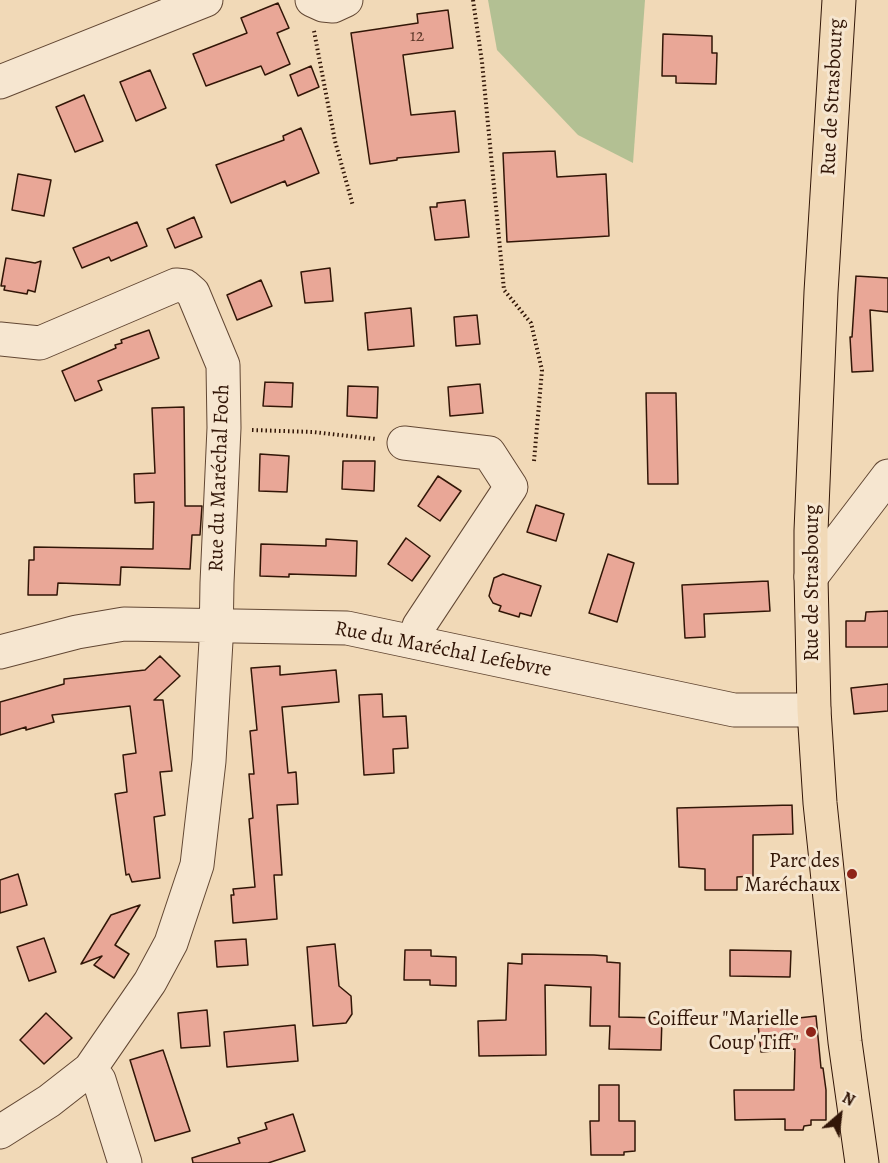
<!DOCTYPE html>
<meta charset="utf-8">
<style>
body{margin:0}
#map{position:relative;width:888px;height:1163px;overflow:hidden;background:#f1d9b7;font-family:Alegreya,serif}
canvas{display:block}
.north{position:absolute;left:810px;top:1085px;width:60px;height:60px;-webkit-text-stroke:4px #f6e6d0;paint-order:stroke;rotate:28deg;font-size:16px;font-weight:700;line-height:24px;text-align:center;color:#321607}
.north::after{content:'';display:block;margin:auto;width:21px;height:27px;background:#321607;clip-path:polygon(50% 0,100% 100%,50% 72%,0 100%)}
</style>
<div id="map">
<canvas width="888" height="1163"></canvas>
<div class="north">N</div>
</div>
<script>
const ctx = document.querySelector('canvas').getContext('2d');
ctx.lineJoin = 'round';
function paint(path, color) { ctx.fillStyle = color; ctx.fill(path, 'evenodd'); }
const shape = rows => new Path2D(rows.map(r => 'M' + r).join(''));
function strokePath(path, color, width, dash) { ctx.strokeStyle = color; ctx.lineWidth = width; ctx.lineCap = dash ? 'butt' : 'round'; ctx.setLineDash(dash || []); ctx.stroke(path); }
function label(font, color, halo, rows, align = 'center') {
  ctx.font = font + ' Alegreya,serif'; ctx.lineWidth = 6; ctx.setLineDash([]); ctx.textBaseline = 'middle'; ctx.strokeStyle = halo; ctx.fillStyle = color; for (const [text, x, y, turn = 0] of rows) {
    ctx.save(); ctx.translate(x, y); ctx.rotate((+turn || 0) * Math.PI / 180); ctx.textAlign = isNaN(turn) ? turn : align; if (halo) ctx.strokeText(text, 0, 0); ctx.fillText(text, 0, 0); ctx.restore();
  }
}
const green = shape([
 [488,0,645,0,633,163,578,135,497,50]
]);
const building = shape([
 [278,3,289,28,277,33,290,64,265,75,261,66,206,86,193,54,247,33,241,18,278,3],
 [448,10,453,48,403,55,411,115,455,111,459,152,397,158,397,160,370,164,351,33,418,23,417,14,448,10],
 [663,34,712,36,712,53,717,53,716,84,676,83,676,76,662,76,663,34],
 [311,66,319,87,298,96,290,75,311,66],
 [150,70,166,108,136,121,120,82,150,70],
 [84,95,103,141,75,152,56,107,84,95],
 [301,128,319,173,287,186,285,181,231,203,216,165,284,140,283,136,301,128],
 [555,151,557,177,606,174,609,236,507,242,503,153,555,151],
 [18,174,51,180,44,216,12,210,18,174],
 [465,200,469,237,435,240,430,207,437,207,437,203,465,200],
 [194,217,202,237,175,248,167,229,194,217],
 [137,222,147,246,111,261,109,257,82,268,73,248,137,222],
 [6,258,35,263,41,261,35,292,28,290,27,294,4,290,5,286,1,286,6,258],
 [330,268,333,301,305,303,301,272,330,268],
 [856,276,888,278,888,312,870,310,873,371,852,372,850,337,852,337,856,276],
 [261,280,272,306,237,320,227,295,261,280],
 [411,308,414,346,368,350,365,313,411,308],
 [477,315,480,344,456,346,454,317,477,315],
 [149,330,159,358,98,381,102,390,75,401,62,371,116,348,115,345,122,343,121,340,149,330],
 [265,382,293,383,292,407,263,406,265,382],
 [480,384,483,413,450,416,448,387,480,384],
 [348,386,378,387,377,418,347,416,348,386],
 [646,393,676,393,678,484,648,484,646,393],
 [184,407,185,506,202,506,200,535,192,535,190,569,121,567,120,585,58,583,57,595,28,595,29,560,34,560,34,547,153,549,154,502,135,503,134,474,155,473,152,408,184,407],
 [260,454,289,456,287,492,259,491,260,454],
 [343,461,375,461,374,491,342,489,343,461],
 [438,476,461,491,440,521,418,506,438,476],
 [536,505,564,514,556,541,527,532,536,505],
 [406,538,430,556,412,581,388,564,406,538],
 [326,539,357,541,356,576,289,574,289,577,260,576,261,544,326,546,326,539],
 [608,554,634,563,617,622,589,613,608,554],
 [503,574,541,586,531,616,520,613,519,617,499,611,501,606,493,603,489,596,494,578,503,574],
 [768,581,770,611,704,614,705,637,685,638,682,585,768,581],
 [888,611,888,647,846,647,846,621,865,621,866,612,888,611],
 [160,656,180,676,154,700,163,700,172,771,160,772,165,815,154,817,160,878,132,882,129,874,126,875,115,794,127,792,123,755,136,753,130,706,52,715,54,722,26,730,26,727,0,735,0,702,64,684,64,679,145,670,160,656],
 [280,666,280,675,336,670,339,702,282,707,288,773,296,772,298,804,277,805,282,875,274,875,277,919,233,923,231,895,234,895,233,889,255,887,249,819,253,818,249,774,254,774,250,731,257,730,251,668,280,666],
 [888,684,888,711,854,714,851,688,888,684],
 [382,694,383,717,406,716,408,748,393,749,394,773,364,775,359,695,382,694],
 [792,805,793,834,753,835,753,876,737,877,737,890,705,890,705,869,679,867,677,808,792,805],
 [18,874,27,905,0,913,0,880,18,874],
 [140,905,115,945,129,954,114,978,94,965,102,956,81,964,111,915,140,905],
 [44,938,56,972,29,981,17,947,44,938],
 [246,939,248,965,217,967,215,941,246,939],
 [335,944,339,986,351,996,352,1014,346,1023,313,1026,307,947,335,944],
 [405,950,431,950,431,956,456,957,456,986,430,985,430,980,404,980,405,950],
 [730,950,791,951,790,977,730,976,730,950],
 [522,954,594,955,607,956,607,962,620,963,619,1017,662,1018,661,1050,609,1049,610,1026,590,1026,591,987,545,985,546,1055,479,1056,478,1021,506,1020,508,963,522,964,522,954],
 [207,1010,210,1046,181,1048,178,1013,207,1010],
 [46,1013,72,1038,44,1064,20,1040,46,1013],
 [781,1014,781,1020,816,1016,821,1068,823,1068,826,1090,826,1120,811,1120,811,1125,804,1126,803,1130,785,1130,785,1119,735,1120,734,1090,794,1090,795,1049,761,1052,757,1016,781,1014],
 [295,1025,298,1061,227,1067,224,1032,295,1025],
 [163,1050,190,1131,155,1141,130,1060,163,1050],
 [599,1085,619,1085,619,1121,635,1121,635,1151,624,1152,624,1155,591,1155,590,1121,599,1121,599,1085],
 [293,1114,305,1151,268,1163,193,1163,192,1158,240,1143,238,1138,267,1129,265,1123,293,1114]
]);
const path = shape([
 [473,0,482,62,504,290,531,323,542,370,534,461],
 [314,31,335,141,353,206],
 [252,430,313,432,376,439]
]);
const minor = shape([
 [312,0,323,5,333,6,346,0],
 [0,82,206,0],
 [0,339,40,343,176,285,185,286,193,293,223,365,224,428,217,583,216,641,209,761,197,865,171,943,150,982,90,1069,49,1101,0,1132],
 [404,443,489,453,511,487,419,626,415,641],
 [811,577,888,476],
 [0,652,77,632,124,624,347,628,734,710,814,710],
 [90,1069,99,1080,125,1163]
]);
const major = shape([
 [839,0,821,292,811,531,811,577,814,710,820,803,845,1042,862,1163]
]);
const markers = [
 [852,874,6,"#8f2418"],
 [811,1032,6,"#8f2418"]
];
const numberNames = [
 ["12",417,37]
];
const streetNames = [
 ["Rue de Strasbourg",833,97,-87],
 ["Rue du Maréchal Foch",220,478,-88],
 ["Rue de Strasbourg",813,583,-90],
 ["Rue du Maréchal Lefebvre",443,650,11]
];
const poiNames = [
 ["Parc des",840,862],
 ["Maréchaux",840,886],
 ["Coiffeur \"Marielle",799,1020],
 ["Coup' Tiff\"",799,1044]
];
paint(green, '#b3c093');
paint(building, '#e9a797');
strokePath(building, '#321607', 1.5);
strokePath(minor, '#624733', 35);
strokePath(major, '#321607', 35);
strokePath(path, '#321607', 4, [1.5, 3]);
strokePath(minor, '#f6e6d0', 33);
strokePath(major, '#f1d9b7', 33);
for (const [x, y, r, color] of markers) { const dot = new Path2D(); dot.arc(x, y, r, 0, 2 * Math.PI); ctx.fillStyle = color; ctx.fill(dot); strokePath(dot, '#f6e6d0', 2); }
label('18px', '#603a2b', null, numberNames);
label('21px', '#321607', '#f6e6d0', streetNames);
label('21px', '#321607', '#f6e6d0', poiNames, 'right');
</script>
